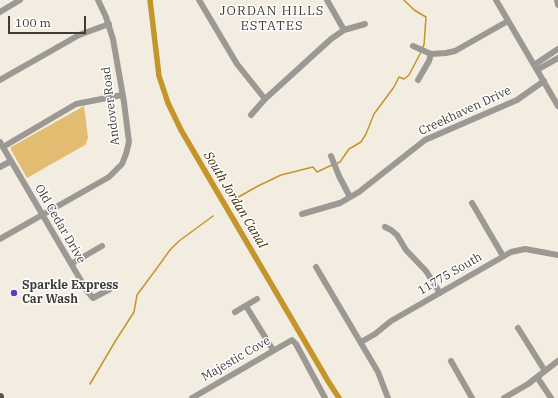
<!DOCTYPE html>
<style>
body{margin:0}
#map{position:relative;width:558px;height:398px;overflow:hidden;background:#f3ede1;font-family:"IBM Plex Serif",serif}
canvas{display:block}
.scale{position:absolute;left:8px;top:16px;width:78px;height:18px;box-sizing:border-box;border:2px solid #3f3c38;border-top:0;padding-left:5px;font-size:12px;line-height:14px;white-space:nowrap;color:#3f3c38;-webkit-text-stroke:3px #fff;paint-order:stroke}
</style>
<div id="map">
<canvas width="558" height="398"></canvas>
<div class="scale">100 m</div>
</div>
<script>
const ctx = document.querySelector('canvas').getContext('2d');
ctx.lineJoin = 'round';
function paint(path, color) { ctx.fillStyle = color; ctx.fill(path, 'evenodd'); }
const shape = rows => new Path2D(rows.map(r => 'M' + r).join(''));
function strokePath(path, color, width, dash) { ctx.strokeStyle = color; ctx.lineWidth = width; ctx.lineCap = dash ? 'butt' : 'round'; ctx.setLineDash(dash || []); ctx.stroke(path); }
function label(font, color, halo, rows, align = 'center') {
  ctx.font = font + ' "IBM Plex Serif",serif'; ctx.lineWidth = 3; ctx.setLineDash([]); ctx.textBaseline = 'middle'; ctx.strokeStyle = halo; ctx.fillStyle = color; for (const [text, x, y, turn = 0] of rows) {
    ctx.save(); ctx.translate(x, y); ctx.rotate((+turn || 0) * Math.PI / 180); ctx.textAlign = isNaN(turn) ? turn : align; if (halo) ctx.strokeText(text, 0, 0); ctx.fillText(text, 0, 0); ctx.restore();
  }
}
const green = shape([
 [84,106,88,138,85,145,27,178,11,150,11,147]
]);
const stream = shape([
 [404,0,414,10,426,17,424,45,422,48],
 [336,164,340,162,349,149,361,142,366,134,374,114,394,87,399,77,404,79,409,75,421,52],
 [235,199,258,186,281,175,313,167,317,172,332,165],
 [90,384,116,340,134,312,137,295,157,268,170,250,179,241,213,216]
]);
const canal = shape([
 [150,0,159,76,168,103,181,130,328,381,339,398]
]);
const minor = shape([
 [199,0,237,64,265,99],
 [327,0,344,30],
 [496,0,558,106],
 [557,0,558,5],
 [0,12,20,0],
 [413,46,431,54,446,53,455,51,508,21],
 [534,65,558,49],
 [537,70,558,58],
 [0,80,79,35,109,24],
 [418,80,429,61,431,54],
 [251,115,265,99,331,39,344,30,365,24],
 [0,142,87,291,93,298,110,289],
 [3,147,76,104,122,95],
 [331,156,339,176,350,197],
 [0,167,11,161],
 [472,203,503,256],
 [302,214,340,203,359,192,425,140,517,100,544,81],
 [385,227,391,230,397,235,406,250,426,271,440,293],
 [0,239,109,177,122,164,126,154,129,142,124,102,113,39,106,17,98,0],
 [71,264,102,246],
 [316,267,378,372,388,398],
 [246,306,273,350],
 [235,312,257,299],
 [518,328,545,371],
 [361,342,375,334,391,321,511,252,525,249,558,255],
 [451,361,472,398],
 [537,377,551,398],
 [192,398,292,340,296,344,325,398],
 [504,398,528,384,558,361]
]);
const major = shape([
 [0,397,0,398]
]);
const markers = [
 [14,293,4,"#633bb3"]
];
const streetNames = [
 ["Andover Road",111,106,-97],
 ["Creekhaven Drive",465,111,-25],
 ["Old Cedar Drive",60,224,60],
 ["11775 South",450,274,-30],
 ["Majestic Cove",236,359,-30]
];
const poiNames = [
 ["Sparkle Express",22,286],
 ["Car Wash",22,300]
];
const neighbourhoodNames = [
 ["JORDAN HILLS",272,11],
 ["ESTATES",272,26]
];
const waterNames = [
 ["South Jordan Canal",235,200,59]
];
paint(green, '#e2bc71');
strokePath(stream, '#c3952b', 1.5);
strokePath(canal, '#c3952b', 5.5);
strokePath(minor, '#9c9994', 6);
strokePath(major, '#59554c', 8);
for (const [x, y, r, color] of markers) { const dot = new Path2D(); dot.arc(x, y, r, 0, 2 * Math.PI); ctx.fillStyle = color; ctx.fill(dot); strokePath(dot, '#fff', 1.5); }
label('12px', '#3f3c38', '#fff', streetNames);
label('bold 12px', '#3f3c38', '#fff', poiNames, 'left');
ctx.letterSpacing = '1px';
label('13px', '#423d34', '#fff', neighbourhoodNames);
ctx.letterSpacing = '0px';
label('italic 13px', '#402d01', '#fff', waterNames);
</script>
